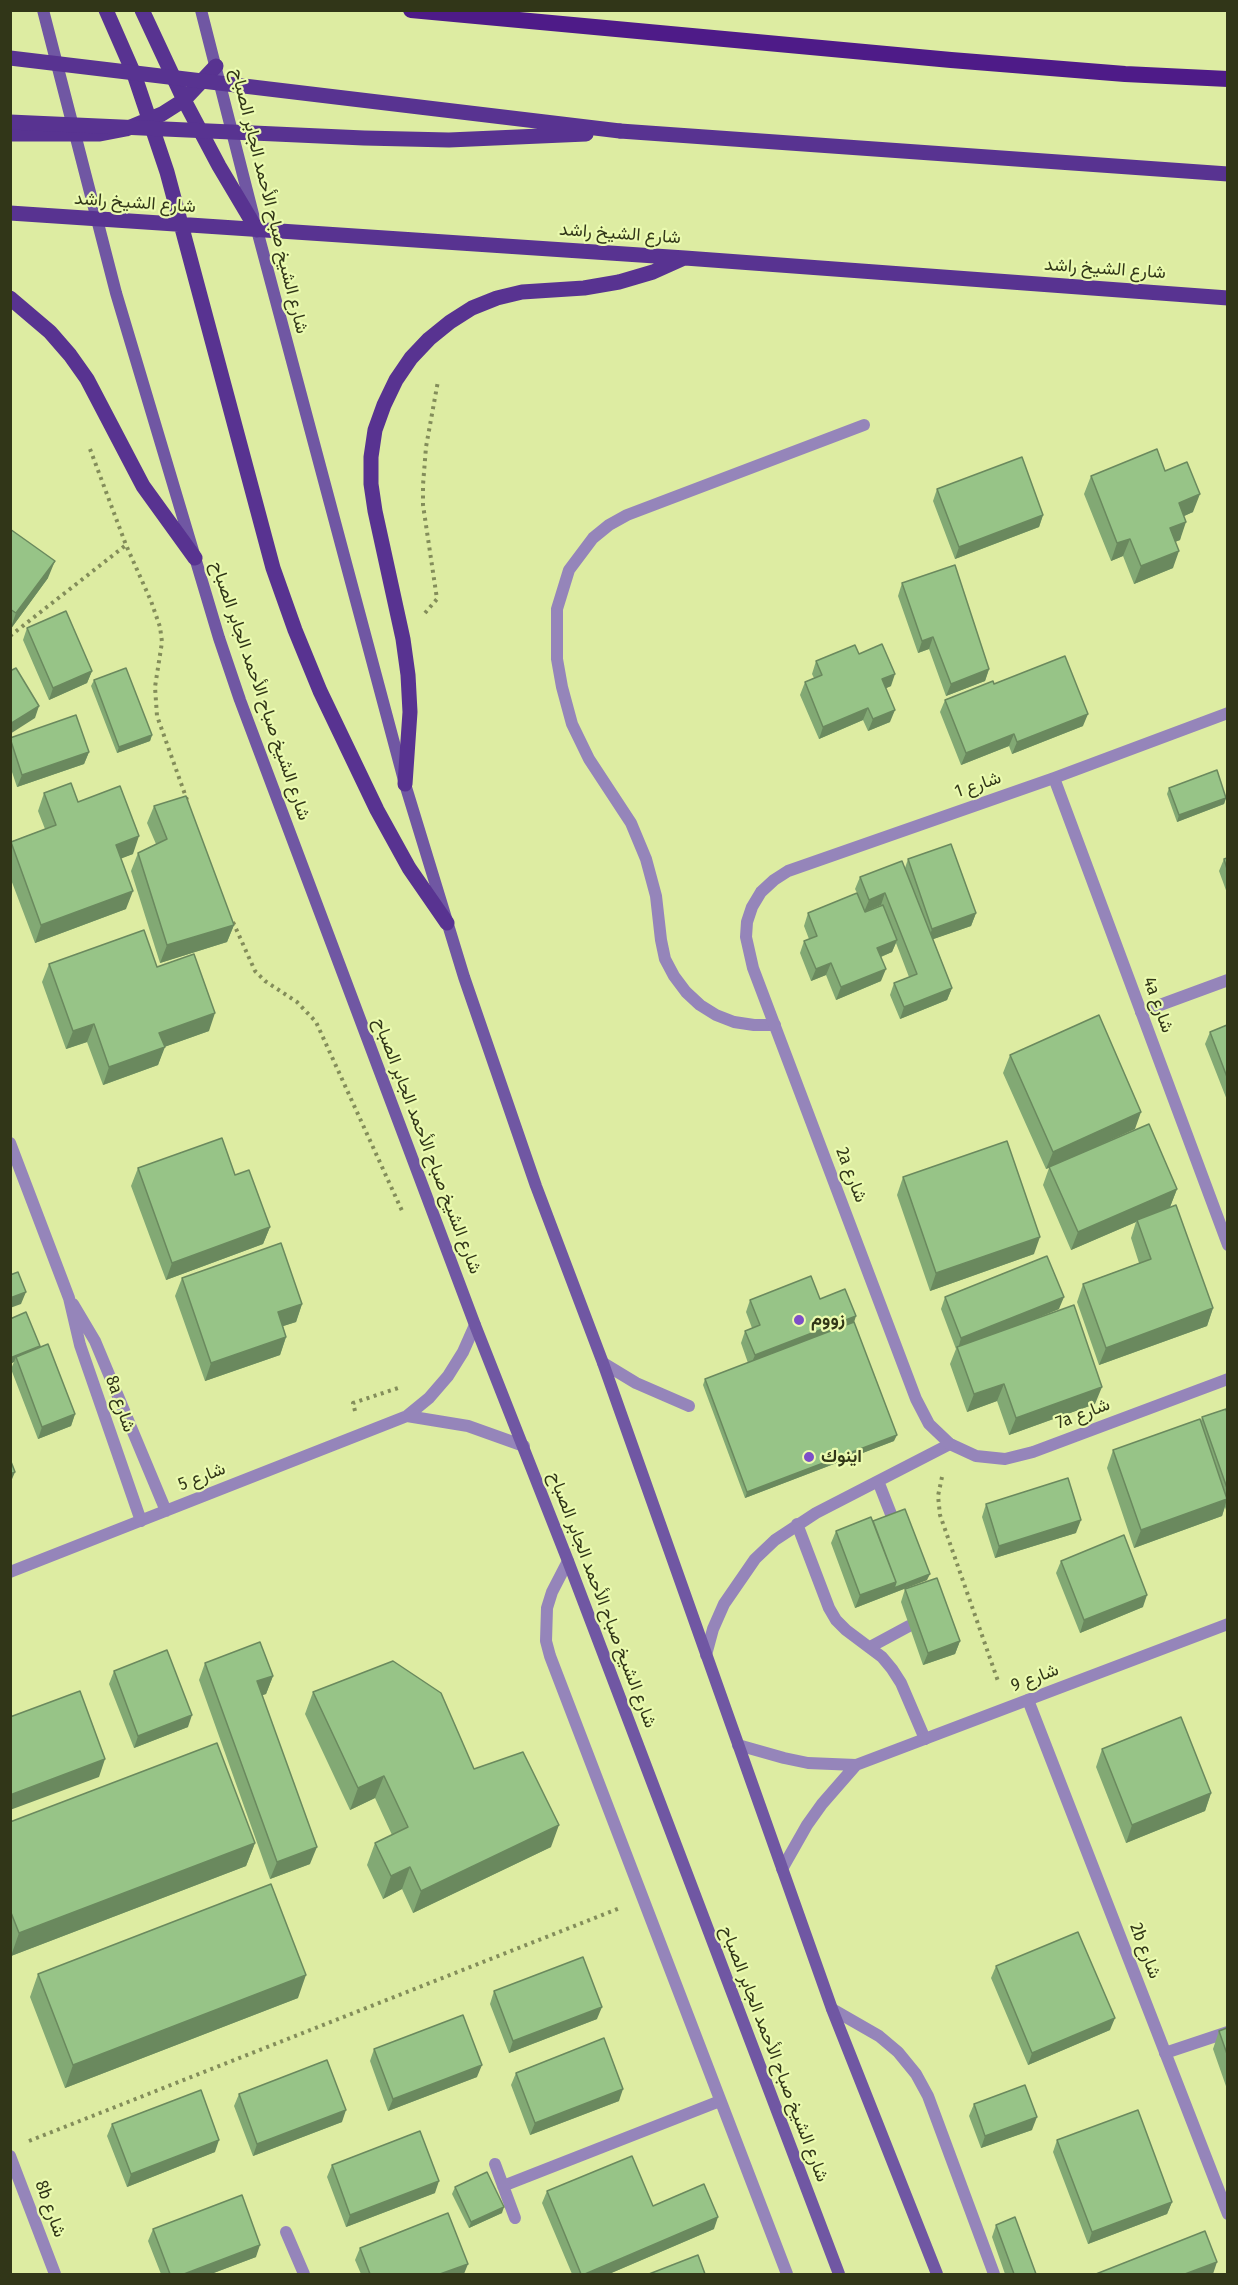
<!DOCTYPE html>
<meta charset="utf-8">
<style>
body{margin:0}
#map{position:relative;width:1238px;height:2285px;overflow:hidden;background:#ddeca2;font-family:"Fira Sans Condensed",sans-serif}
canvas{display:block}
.frame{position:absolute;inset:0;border:12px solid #313618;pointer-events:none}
</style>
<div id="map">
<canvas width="1238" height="2285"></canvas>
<div class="frame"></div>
</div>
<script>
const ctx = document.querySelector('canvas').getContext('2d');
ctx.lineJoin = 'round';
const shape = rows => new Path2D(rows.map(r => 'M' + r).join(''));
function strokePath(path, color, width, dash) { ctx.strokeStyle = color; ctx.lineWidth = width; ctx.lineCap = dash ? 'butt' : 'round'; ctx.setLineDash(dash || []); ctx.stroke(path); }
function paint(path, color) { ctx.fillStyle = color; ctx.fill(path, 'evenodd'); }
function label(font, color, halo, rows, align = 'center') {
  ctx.font = font + ' "Fira Sans Condensed",Vazirmatn,sans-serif'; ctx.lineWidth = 4.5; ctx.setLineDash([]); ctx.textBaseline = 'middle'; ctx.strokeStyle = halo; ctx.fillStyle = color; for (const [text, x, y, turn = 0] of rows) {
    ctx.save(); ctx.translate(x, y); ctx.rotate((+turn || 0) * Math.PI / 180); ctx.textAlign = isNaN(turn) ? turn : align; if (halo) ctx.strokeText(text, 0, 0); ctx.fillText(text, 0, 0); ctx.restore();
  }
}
const path = shape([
 [90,449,126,545,151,601,160,627,162,642,155,687,157,716,187,800],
 [425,613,437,599,423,505,423,485,426,447,438,381],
 [10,636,126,545],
 [233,922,255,971,265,981,297,1002,316,1022,403,1213],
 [355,1411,353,1403,398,1388],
 [942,1477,938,1496,940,1515,999,1684],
 [29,2141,620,1908]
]);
const service = shape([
 [1141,1012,1228,980],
 [775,1025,754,1025,734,1022,716,1015,700,1005,686,992,674,976,665,959,661,940,656,896,646,859,631,823,589,759,572,724,562,687,557,659,557,609,569,570,593,538,609,525,627,515,864,425],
 [603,1363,636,1383,689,1406],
 [878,1481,896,1527],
 [797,1524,829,1608,836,1620,846,1630,882,1657,892,1669,901,1683,925,1739],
 [870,1647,909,1626],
 [706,1655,713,1629,724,1604,755,1559,775,1540,816,1513,950,1444],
 [832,2009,879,2036,898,2052,916,2074,928,2096,994,2274],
 [1165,2053,1228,2032]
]);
const minor = shape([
 [1228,713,1054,778,788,871,774,880,761,892,752,907,747,922,746,937,753,968,916,1399,929,1424,950,1444,976,1456,1005,1459,1033,1452,1228,1379],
 [1054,778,1228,1245],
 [10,1143,69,1298,80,1345,141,1521],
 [73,1304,95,1341,166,1511],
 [407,1416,468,1426,524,1446],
 [568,1561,552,1592,547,1608,546,1641,550,1656,787,2274],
 [10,1572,407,1416,429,1398,448,1376,463,1352,475,1325],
 [1028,1700,1228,2214],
 [10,2156,55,2274],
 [495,2164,515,2218],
 [503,2186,720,2101],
 [286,2232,304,2274]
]);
const tertiary = shape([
 [738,1745,784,1758,808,1763,856,1765,1228,1624],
 [782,1869,807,1825,822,1804,856,1765]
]);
const secondary = shape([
 [43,10,116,293,219,638,240,700,475,1325,568,1561,839,2274],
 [201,10,257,230,405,784,464,977,536,1186,603,1363,832,2009,937,2274]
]);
const primary = shape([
 [106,10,134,74,167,172,273,568,295,630,320,691,377,810,409,868,447,923],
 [142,10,184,100,219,166,257,230],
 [620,131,1228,174],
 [10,134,100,134,126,129,162,114,184,100,216,66],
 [10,213,685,258,1228,298],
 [10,298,50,332,70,355,87,379,143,486,195,558],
 [405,784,410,712,408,675,403,639,375,511,371,484,371,457,375,430,384,405,396,380,411,358,429,339,450,322,472,308,497,298,522,292,584,288,619,282,653,272,682,259]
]);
const trunk = shape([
 [411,10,951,60,1125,74,1228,79]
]);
const primaryBridge = shape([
 [10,58,620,131],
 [10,122,364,138,449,140,586,134]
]);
const wall = shape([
 [1165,471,1193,512,1184,516,1180,540,1175,542,1173,568,1134,584,1123,556,1111,561,1084,494,1091,476],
 [937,489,1043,515,1039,527,955,559,933,501],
 [10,529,48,578,10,630],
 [902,583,989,669,985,681,946,696,929,649,918,653,898,596],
 [27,628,92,671,87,683,49,700,23,640],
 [859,654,891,686,886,688,890,722,868,731,863,720,819,739,800,695,805,682,814,678,812,674,816,661],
 [94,680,152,735,150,741,117,753,91,686],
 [994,684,1083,726,1012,754,1009,746,961,765,940,712,945,700],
 [10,738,89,752,84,764,17,787,10,766],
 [1169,788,1226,798,1224,804,1177,822,1167,794],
 [44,793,78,802,133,854,121,858,126,909,35,943,10,877,10,842,45,829,38,811],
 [154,806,234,925,227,942,160,963,131,871,138,853,156,844,147,823],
 [1227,858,1227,893,1219,871,1224,859],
 [908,859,976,913,971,926,933,939,952,988,947,1000,900,1019,890,995,894,983,909,977,896,943,892,952,881,957,881,981,836,1000,826,975,811,981,800,953,804,941,809,939,804,926,808,913,857,893,855,889,860,877,905,868],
 [881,905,881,906,865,912],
 [49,964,157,967,209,1031,164,1047,158,1065,103,1085,87,1042,66,1049,42,982],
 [1227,1025,1227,1100,1205,1044,1210,1032],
 [1010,1055,1135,1129,1100,1145,1177,1189,1170,1207,1213,1308,1207,1326,1099,1365,1077,1302,1083,1284,1139,1263,1131,1238,1136,1222,1071,1250,1043,1185,1049,1168,1046,1169,1003,1073],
 [138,1168,235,1175,270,1227,263,1244,166,1280,131,1186],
 [903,1177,1034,1254,930,1291,897,1195],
 [182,1278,302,1304,296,1322,283,1326,286,1337,280,1355,205,1381,175,1296],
 [945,1297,1059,1309,1035,1319,1095,1404,1009,1435,997,1401,967,1412,950,1364,956,1349,941,1309],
 [820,1299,854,1322,894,1441,745,1498,703,1385,705,1379,748,1363,741,1343,745,1331,752,1328,746,1312,750,1300],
 [10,1319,39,1347,75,1414,71,1426,38,1439,11,1369,14,1362,10,1364],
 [1227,1413,1227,1513,1225,1507,1222,1516,1134,1548,1107,1468,1113,1450,1201,1421,1202,1417],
 [986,1504,1076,1533,995,1558,982,1517],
 [873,1521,927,1580,855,1608,831,1543,836,1531],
 [1061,1561,1143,1607,1080,1633,1056,1573],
 [905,1589,960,1641,955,1654,923,1665,901,1602],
 [205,1663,273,1676,266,1694,262,1695,310,1864,270,1879,199,1680],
 [114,1671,188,1727,134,1748,109,1684],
 [313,1692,474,1769,551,1847,413,1913,402,1889,383,1899,367,1865,375,1843,392,1835,375,1798,350,1810,305,1714],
 [1102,1749,1211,1793,1205,1811,1126,1843,1096,1767],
 [10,1822,255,1843,246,1866,11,1956],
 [996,1966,1110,2030,1028,2065,991,1978],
 [38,1974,298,1998,65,2088,30,1997],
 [494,1991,597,2019,509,2053,490,2004],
 [1227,2028,1227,2089,1213,2049,1219,2031],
 [374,2049,477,2077,388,2111,370,2061],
 [516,2073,619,2101,530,2135,511,2085],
 [239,2094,342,2122,253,2156,234,2106],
 [974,2104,1032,2130,981,2148,969,2116],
 [112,2124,215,2152,127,2187,107,2136],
 [1057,2140,1172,2202,1167,2214,1088,2244,1053,2152],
 [332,2165,435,2193,346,2227,327,2177],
 [455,2187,502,2213,469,2228,452,2194],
 [547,2191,653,2206,714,2229,609,2274,572,2274,542,2203],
 [996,2225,1036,2274,1005,2274,992,2237],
 [153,2229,256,2257,211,2274,161,2274,148,2241],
 [360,2248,464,2274,361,2274,355,2260]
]);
const shadedWall = shape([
 [1200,494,1193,512,1173,521,1179,503],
 [1043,515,1039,527,955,559,959,547],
 [1186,522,1180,540,1164,546,1170,528],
 [1130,539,1123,556,1111,561,1117,543],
 [1179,551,1173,568,1134,584,1141,566],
 [55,561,48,578,10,630,16,613],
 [933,637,929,649,918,653,922,641],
 [989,669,985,681,946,696,951,684],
 [92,671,87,683,49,700,53,688],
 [895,674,891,686,878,692,882,679],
 [39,706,35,718,10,734,10,724],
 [868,708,863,720,819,739,823,727],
 [895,710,890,722,868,731,873,719],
 [1088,714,1083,726,1012,754,1017,742],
 [1014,734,1009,746,961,765,966,753],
 [152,735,150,741,117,753,119,747],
 [89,752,84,764,17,787,22,775],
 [1226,798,1224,804,1177,822,1179,815],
 [139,836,133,854,110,863,116,845],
 [133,891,126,909,35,943,41,925],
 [885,893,881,905,864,912,869,900],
 [976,913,971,926,928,941,932,929],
 [234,925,227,942,160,963,167,945],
 [897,940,892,952,873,960,877,948],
 [831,963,826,975,811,981,816,969],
 [886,969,881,981,836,1000,841,987],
 [952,988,947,1000,900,1019,904,1007],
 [215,1013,209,1031,153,1051,159,1033],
 [94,1024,87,1042,66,1049,73,1031],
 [165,1047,158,1065,103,1085,109,1067],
 [1141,1112,1135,1129,1046,1169,1053,1152],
 [1177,1189,1170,1207,1137,1220,1136,1222,1071,1250,1078,1232],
 [270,1227,263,1244,166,1280,172,1263],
 [1040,1237,1034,1254,930,1291,936,1273],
 [26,1292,21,1304,10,1308,10,1298],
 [1064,1297,1059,1309,958,1350,958,1349,961,1338],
 [302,1304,296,1322,271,1330,278,1312],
 [1213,1308,1207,1326,1099,1365,1106,1348],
 [856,1316,852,1329,750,1367,755,1355],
 [286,1337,280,1355,205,1381,211,1363],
 [40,1346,38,1352,16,1357,14,1362,10,1364,10,1358],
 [1004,1384,997,1401,967,1412,974,1394],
 [1102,1387,1095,1404,1009,1435,1016,1418],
 [75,1414,71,1426,38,1439,42,1427],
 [897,1435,894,1441,745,1498,747,1492],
 [15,1472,10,1484,10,1474],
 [1227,1499,1222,1516,1134,1548,1141,1530],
 [1081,1520,1076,1533,995,1558,999,1546],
 [930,1574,927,1580,855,1608,860,1595,896,1582],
 [1147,1595,1143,1607,1080,1633,1084,1620],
 [960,1641,955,1654,923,1665,928,1653],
 [273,1676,266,1694,251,1699,257,1681],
 [192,1715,188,1727,134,1748,138,1736],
 [105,1759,99,1777,10,1810,10,1795],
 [384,1776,375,1798,350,1810,358,1788],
 [1211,1793,1205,1811,1126,1843,1132,1825],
 [559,1825,551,1847,413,1913,421,1891],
 [255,1843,246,1866,11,1956,19,1933],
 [317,1847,310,1864,270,1879,277,1862],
 [410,1867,402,1889,383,1899,391,1876],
 [306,1975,298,1998,65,2088,73,2065],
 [602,2007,597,2019,509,2053,513,2041],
 [1115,2018,1110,2030,1028,2065,1032,2053],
 [482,2065,477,2077,388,2111,393,2099],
 [623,2089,619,2101,530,2135,535,2123],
 [346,2110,342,2122,253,2156,257,2144],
 [1037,2117,1032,2130,981,2148,985,2136],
 [219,2140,215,2152,127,2187,131,2174],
 [439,2181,435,2193,346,2227,350,2215],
 [1172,2202,1167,2214,1088,2244,1092,2232],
 [504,2207,502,2213,469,2228,471,2222],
 [718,2217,714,2229,609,2274,585,2274],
 [260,2245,256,2257,211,2274,184,2274],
 [1217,2262,1213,2274,1185,2274],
 [468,2264,464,2274,440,2274]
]);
const building = shape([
 [1157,449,1165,471,1187,462,1200,494,1179,503,1186,522,1170,528,1179,551,1141,566,1130,539,1117,543,1091,476,1157,449],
 [1022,457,1043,515,959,547,937,489,1022,457],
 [10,529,55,561,16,613,10,609,10,529],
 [955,565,989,669,951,684,933,637,922,641,902,583,955,565],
 [66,611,92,671,53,688,27,628,66,611],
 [882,644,895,674,882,679,895,710,873,719,868,708,823,727,805,682,822,675,816,661,855,645,859,654,882,644],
 [1065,656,1088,714,1017,742,1014,734,966,753,945,700,993,681,994,684,1065,656],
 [16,668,39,706,10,724,10,671,16,668],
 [126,668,152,735,119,747,94,680,126,668],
 [76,715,89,752,22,775,10,738,76,715],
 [1217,770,1226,798,1179,815,1169,788,1217,770],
 [71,783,78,802,120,786,139,836,116,845,133,891,41,925,11,842,56,825,44,793,71,783],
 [186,796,234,925,167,945,138,853,167,839,154,806,186,796],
 [951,844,976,913,932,929,908,859,951,844],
 [1227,858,1227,869,1224,859,1227,858],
 [902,861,952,988,904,1007,894,983,917,974,885,893,869,900,860,877,902,861],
 [857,893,865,912,883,905,897,940,877,948,886,969,841,987,831,963,816,969,804,941,817,936,808,913,857,893],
 [144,930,157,967,194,954,215,1013,159,1033,165,1047,109,1067,94,1024,73,1031,49,964,144,930],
 [1099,1015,1141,1112,1053,1152,1010,1055,1099,1015],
 [1227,1025,1227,1077,1210,1032,1227,1025],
 [1149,1124,1177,1189,1078,1232,1049,1167,1149,1124],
 [222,1138,235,1175,249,1170,270,1227,172,1263,138,1168,222,1138],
 [1007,1141,1040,1237,936,1273,903,1177,1007,1141],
 [1176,1205,1213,1308,1106,1348,1083,1284,1151,1259,1137,1220,1176,1205],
 [281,1243,302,1304,278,1312,286,1337,211,1363,182,1278,281,1243],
 [1047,1256,1064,1297,961,1338,945,1297,1047,1256],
 [18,1272,26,1292,10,1298,10,1275,18,1272],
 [811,1276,820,1299,845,1289,856,1316,755,1355,745,1331,760,1325,750,1300,811,1276],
 [1074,1305,1102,1387,1016,1418,1004,1384,974,1394,957,1347,1074,1305],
 [26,1312,40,1346,10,1358,10,1319,26,1312],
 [854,1322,897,1435,747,1492,705,1379,854,1322],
 [48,1344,75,1414,42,1427,16,1357,48,1344],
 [1226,1409,1227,1413,1227,1488,1202,1417,1226,1409],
 [1200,1419,1227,1499,1141,1530,1113,1450,1200,1419],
 [10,1459,15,1472,10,1474,10,1459],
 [1068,1478,1081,1520,999,1546,986,1504,1068,1478],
 [905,1509,930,1574,894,1588,896,1582,873,1521,905,1509],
 [871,1517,896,1582,860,1595,836,1531,871,1517],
 [1124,1535,1147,1595,1084,1620,1061,1561,1124,1535],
 [937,1578,960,1641,928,1653,905,1589,937,1578],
 [260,1642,273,1676,257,1681,317,1847,277,1862,205,1663,260,1642],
 [167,1650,192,1715,138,1736,114,1671,167,1650],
 [393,1661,441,1693,474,1769,523,1752,559,1825,421,1891,410,1867,391,1876,375,1843,408,1827,384,1776,358,1788,313,1692,393,1661],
 [80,1691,105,1759,10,1795,10,1717,80,1691],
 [1181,1717,1211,1793,1132,1825,1102,1749,1181,1717],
 [217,1743,255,1843,19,1933,10,1910,10,1822,217,1743],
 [271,1884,306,1975,73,2065,38,1974,271,1884],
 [1078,1932,1115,2018,1032,2053,996,1966,1078,1932],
 [583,1957,602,2007,513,2041,494,1991,583,1957],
 [463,2015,482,2065,393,2099,374,2049,463,2015],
 [1227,2028,1227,2054,1219,2031,1227,2028],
 [604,2038,623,2089,535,2123,516,2073,604,2038],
 [327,2060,346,2110,257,2144,239,2094,327,2060],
 [1025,2085,1037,2117,985,2136,974,2104,1025,2085],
 [201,2090,219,2140,131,2174,112,2124,201,2090],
 [1138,2110,1172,2202,1092,2232,1057,2140,1138,2110],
 [420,2131,439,2181,350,2215,332,2165,420,2131],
 [632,2156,653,2206,704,2184,718,2217,585,2274,581,2274,547,2191,632,2156],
 [487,2172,504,2207,471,2222,455,2187,487,2172],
 [242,2195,260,2245,184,2274,170,2274,153,2229,242,2195],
 [448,2213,468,2264,440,2274,370,2274,360,2248,448,2213],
 [1015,2217,1036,2274,1014,2274,996,2225,1015,2217],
 [1205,2231,1217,2262,1185,2274,1096,2274,1205,2231],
 [698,2255,705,2274,649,2274,698,2255]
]);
const markers = [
 [799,1320,6,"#7d4fc8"],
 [809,1457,6,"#7d4fc8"]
];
const streetNames = [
 ["شارع الشيخ صباح الأحمد الجابر الصباح",269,201,76],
 ["شارع الشيخ راشد",135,203,4],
 ["شارع الشيخ راشد",620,234,4],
 ["شارع الشيخ راشد",1105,269,4],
 ["شارع الشيخ صباح الأحمد الجابر الصباح",260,691,71],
 ["شارع 1",978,785,-19],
 ["4a شارع",1158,1005,70],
 ["شارع الشيخ صباح الأحمد الجابر الصباح",427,1146,69],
 ["2a شارع",851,1175,69],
 ["8a شارع",120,1404,71],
 ["7a شارع",1083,1414,-21],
 ["شارع 5",202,1477,-21],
 ["شارع الشيخ صباح الأحمد الجابر الصباح",602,1600,69],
 ["شارع 9",1035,1678,-21],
 ["2b شارع",1145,1951,69],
 ["شارع الشيخ صباح الأحمد الجابر الصباح",774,2054,69],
 ["8b شارع",50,2209,70]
];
const poiNames = [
 ["زووم",811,1320],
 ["اينوك",821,1457]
];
strokePath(path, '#838d5a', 4, [3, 4.5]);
strokePath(service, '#9585ba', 12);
strokePath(minor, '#9585ba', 12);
strokePath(tertiary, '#9585ba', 12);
strokePath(secondary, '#7057a3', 12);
strokePath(primary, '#583391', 15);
strokePath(trunk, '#4e1b88', 16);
strokePath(primaryBridge, '#583391', 15);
paint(wall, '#82a974');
paint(shadedWall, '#6a895e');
paint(building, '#97c487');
strokePath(building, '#6a895e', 1.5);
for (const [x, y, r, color] of markers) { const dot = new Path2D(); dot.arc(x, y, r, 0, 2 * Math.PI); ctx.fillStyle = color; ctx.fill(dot); strokePath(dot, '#eafaaf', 2); }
label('18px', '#313618', '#eafaaf', streetNames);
label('bold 18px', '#313618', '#eafaaf', poiNames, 'left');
</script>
